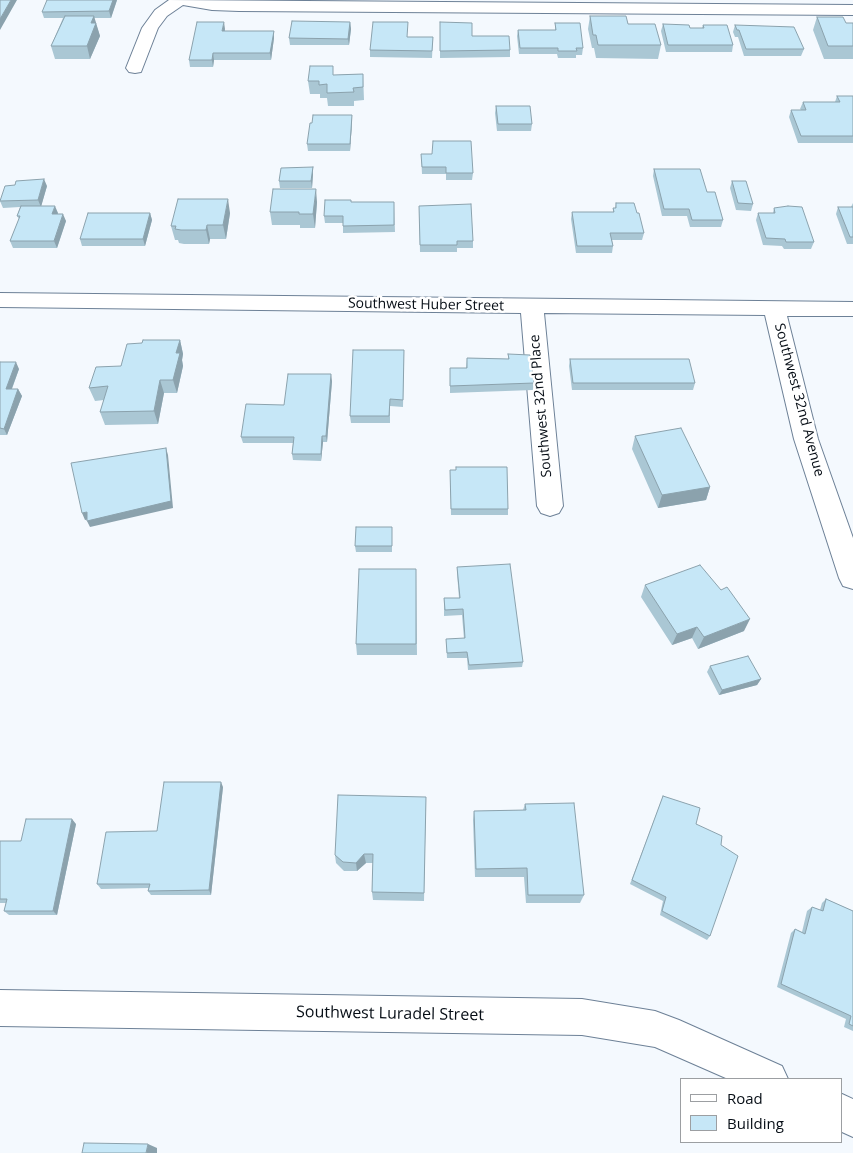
<!DOCTYPE html>
<style>
body{margin:0}
#map{position:relative;width:853px;height:1153px;overflow:hidden;background:#f4f9fe;font-family:"Open Sans",sans-serif}
canvas{display:block}
.legend{position:absolute;left:680px;top:1078px;width:162px;height:65px;box-sizing:border-box;background:#fff;border:1px solid #9c9fa2;margin:0;padding:6px 9px;list-style:none;font-size:15px;color:#070e16}
.legend li{display:flex;align-items:center;gap:10px;height:25px}
.legend b{width:25px;border:1px solid #9c9fa2}
</style>
<div id="map">
<canvas width="853" height="1153"></canvas>
<ul class="legend">
<li><b style="height:6px;background:#fff"></b>Road</li>
<li><b style="height:14px;background:#c6e7f7"></b>Building</li>
</ul>
</div>
<script>
const ctx = document.querySelector('canvas').getContext('2d');
ctx.lineJoin = 'round';
const shape = rows => new Path2D(rows.map(r => 'M' + r).join(''));
function strokePath(path, color, width, dash) { ctx.strokeStyle = color; ctx.lineWidth = width; ctx.lineCap = dash ? 'butt' : 'round'; ctx.setLineDash(dash || []); ctx.stroke(path); }
function paint(path, color) { ctx.fillStyle = color; ctx.fill(path, 'evenodd'); }
function label(font, color, halo, rows, align = 'center') {
  ctx.font = font + ' "Open Sans",sans-serif'; ctx.lineWidth = 5; ctx.setLineDash([]); ctx.textBaseline = 'middle'; ctx.strokeStyle = halo; ctx.fillStyle = color; for (const [text, x, y, turn = 0] of rows) {
    ctx.save(); ctx.translate(x, y); ctx.rotate((+turn || 0) * Math.PI / 180); ctx.textAlign = isNaN(turn) ? turn : align; if (halo) ctx.strokeText(text, 0, 0); ctx.fillText(text, 0, 0); ctx.restore();
  }
}
const street = shape([
 [169,0,853,5,853,15,239,11,212,10,183,5,167,16,158,28,141,72,135,73,129,72,126,68,142,28,155,10,169,0],
 [0,293,853,302,853,316,787,316,818,439,853,538,853,589,843,586,839,578,794,439,765,315,544,313,563,506,559,513,550,516,541,513,537,506,521,313,0,307,0,293],
 [0,990,582,999,655,1011,679,1020,782,1066,788,1079,728,1079,655,1047,582,1035,0,1026,0,990],
 [842,1094,853,1099,853,1137,842,1132,842,1094]
]);
const wall = shape([
 [117,0,111,18,94,18,100,36,90,59,55,59,51,46,63,18,44,18,42,12],
 [590,16,628,24,661,45,658,59,596,58,594,48,592,48,588,29],
 [817,17,846,23,853,23,853,59,824,59,813,30],
 [350,22,351,29,349,45,290,45,289,38],
 [440,22,472,36,510,50,510,57,440,58],
 [555,23,583,48,582,55,576,55,576,58,558,58,557,54,519,54,517,36,518,30,555,30],
 [663,24,690,28,702,28,703,25,733,45,732,52,666,52,661,31],
 [735,25,804,49,801,56,744,56,738,37,735,37,733,32],
 [225,29,225,31,274,31,274,38,271,60,214,60,213,67,190,67,189,60],
 [408,37,433,37,432,58,370,57,370,50],
 [363,74,364,100,354,101,354,106,328,106,327,98,320,98,320,94,310,94,308,81,334,75],
 [837,96,853,96,853,143,798,143,789,117,791,110,801,110,800,109,803,102,835,102],
 [496,106,532,124,531,131,497,131,495,113],
 [352,115,352,122,350,151,308,151,307,144],
 [421,154,473,173,472,180,446,180,446,174,422,174],
 [313,167,313,174,312,188,280,188,279,181],
 [654,169,707,192,723,220,721,227,690,227,687,216,662,216,653,176],
 [732,181,753,204,751,211,736,210,730,188],
 [47,186,41,206,58,213,57,214,66,221,57,248,13,248,10,241,19,219,17,216,20,207,3,208,0,201],
 [317,202,315,228,300,228,300,225,272,225,270,212],
 [351,202,394,202,395,232,343,233,343,223,325,223,324,216],
 [616,203,637,213,644,233,642,240,612,240,613,246,612,253,576,253,571,219,572,212,613,212,613,208,615,208],
 [853,203,853,244,847,244,836,214,838,207,851,207],
 [419,206,473,241,473,248,457,248,457,252,420,252],
 [774,208,814,242,811,249,784,249,782,246,763,245,756,220,758,213,773,213],
 [150,213,152,220,145,246,82,246,80,239],
 [230,213,226,239,210,239,209,244,184,244,179,243,178,240,175,240,171,226],
 [180,340,183,354,182,360,183,366,177,393,164,393,158,424,105,425,100,412,104,400,95,401,89,388,121,366,142,343],
 [404,350,403,407,390,406,390,423,351,423,350,416],
 [508,354,534,383,533,390,450,393,450,368,466,368,467,358,508,359],
 [570,359,695,383,693,390,572,390,569,366],
 [0,362,19,369,12,389,18,389,22,396,7,435,0,435],
 [332,381,327,442,323,442,321,461,293,460,292,454,293,443,243,443,241,437,284,405],
 [635,436,710,487,706,500,658,508,632,449],
 [450,470,456,470,508,509,508,515,451,515],
 [392,527,392,552,356,552,355,546],
 [457,567,523,662,522,667,468,670,467,658,447,658,446,639,464,639,462,615,444,616,444,598,459,598,457,573],
 [416,569,417,655,357,655,356,644],
 [645,585,744,631,698,649,692,638,672,645,641,597],
 [710,666,761,679,757,685,719,695,707,672],
 [223,787,211,895,151,895,148,891,149,888,101,889,97,884,157,831],
 [663,796,721,845,710,936,707,940,660,915,663,901,630,884],
 [426,797,424,901,373,900,372,892,373,863,366,863,357,871,344,871,336,863,335,855],
 [525,804,584,895,580,903,526,903,524,877,475,877,473,820,474,811,523,810],
 [76,824,57,915,9,915,4,911,6,903,0,903,0,841,21,841],
 [826,899,853,911,853,1031,844,1027,846,1019,777,987,791,933,795,929,802,932,807,911,812,907,820,910,822,903]
]);
const shadedWall = shape([
 [11,0,17,0,0,30,0,19],
 [113,0,117,0,111,18,109,11],
 [94,16,100,36,90,59,87,46,91,23],
 [224,22,225,29,223,38,222,31],
 [350,22,351,29,349,45,348,39],
 [274,31,274,38,271,60,270,53],
 [213,53,214,60,213,67,212,60],
 [352,115,352,122,350,151,350,144],
 [313,167,313,174,312,188,311,181],
 [44,179,47,186,41,207,38,200],
 [316,189,317,202,315,228,313,214],
 [228,199,230,213,226,239,223,225],
 [55,206,58,213,55,221,52,214],
 [150,213,152,220,145,246,143,239],
 [63,214,66,221,57,248,54,241],
 [207,225,210,239,209,244,206,230],
 [180,340,183,354,182,360,183,366,177,393,173,380,176,353],
 [16,362,19,369,9,396,6,389],
 [331,374,332,381,327,442,326,436],
 [160,380,164,393,158,424,154,411],
 [18,389,22,396,7,435,4,429],
 [322,436,323,442,321,461,321,454],
 [166,448,168,455,173,508,90,527,87,521],
 [710,487,706,500,658,508,662,495],
 [87,512,90,519,85,520,82,513],
 [750,619,744,631,698,649,704,637],
 [697,627,692,638,672,645,677,634],
 [761,679,757,685,719,695,722,690],
 [221,782,223,787,211,895,209,890],
 [72,819,76,824,57,915,53,911],
 [364,854,366,863,357,871,356,863],
 [148,1144,157,1148,157,1153,146,1153]
]);
const building = shape([
 [0,0,11,0,0,19,0,0],
 [47,0,113,0,109,11,42,12,47,0],
 [65,16,94,16,91,23,96,23,87,46,51,46,65,16],
 [590,16,626,16,628,24,655,24,661,45,598,45,596,35,593,35,590,16],
 [817,17,843,17,846,23,853,23,853,46,828,46,817,17],
 [292,21,350,22,348,39,289,38,292,21],
 [197,22,224,22,222,31,274,31,270,53,213,53,212,60,189,60,197,22],
 [373,22,408,22,407,37,433,37,432,51,370,50,373,22],
 [440,22,472,23,472,36,509,36,510,50,440,51,440,22],
 [555,23,580,23,583,48,576,48,577,51,558,51,558,48,520,48,518,30,556,30,555,23],
 [663,24,689,25,690,28,704,28,703,25,727,25,733,45,668,45,663,24],
 [735,25,794,27,804,49,746,49,739,30,737,30,735,25],
 [310,66,333,66,333,75,363,74,363,87,353,88,354,92,327,93,327,84,319,85,319,81,308,81,310,66],
 [837,96,853,96,853,136,801,136,791,110,806,110,803,102,840,102,837,96],
 [496,106,530,106,532,124,498,124,496,106],
 [313,115,352,115,350,144,307,144,310,123,312,123,313,115],
 [433,141,471,141,473,173,446,173,446,167,422,167,421,154,432,154,433,141],
 [313,167,311,181,279,181,281,168,313,167],
 [654,169,700,169,707,192,715,192,723,220,692,220,689,209,664,209,654,169],
 [44,179,38,200,0,201,5,186,15,185,16,181,44,179],
 [732,181,746,181,753,204,738,203,732,181],
 [273,189,316,189,313,214,299,214,299,212,270,212,273,189],
 [178,199,228,199,223,225,207,225,206,230,181,230,175,229,176,226,171,226,178,199],
 [325,200,351,200,351,202,394,202,394,225,343,226,343,216,324,216,325,200],
 [616,203,634,203,637,213,639,213,644,233,610,233,613,246,577,246,572,212,614,212,613,208,616,208,616,203],
 [471,204,473,241,457,241,457,245,420,245,419,206,471,204],
 [21,206,55,206,52,214,63,214,54,241,10,241,20,216,17,216,21,206],
 [788,206,802,207,814,242,786,242,785,239,766,238,758,213,775,213,774,208,788,206],
 [838,207,853,207,853,237,850,237,838,207],
 [88,213,150,213,143,239,80,239,88,213],
 [143,340,180,340,176,353,180,353,173,380,160,380,154,411,100,412,108,386,89,388,96,367,121,366,127,344,142,343,143,340],
 [353,350,404,350,403,400,390,399,389,416,350,416,353,350],
 [508,354,530,355,534,383,450,386,450,368,467,368,467,358,509,359,508,354],
 [570,359,689,359,695,383,573,383,570,359],
 [0,362,16,362,6,389,18,389,4,429,0,428,0,362],
 [288,374,331,374,326,436,322,436,321,454,292,454,294,437,241,437,246,404,284,405,288,374],
 [681,428,710,487,662,495,635,436,681,428],
 [166,448,171,501,87,521,87,512,82,513,71,463,166,448],
 [456,467,507,467,508,509,451,509,450,470,456,470,456,467],
 [356,527,392,527,392,546,355,546,356,527],
 [510,564,523,662,469,665,467,652,447,653,446,639,465,638,463,609,445,610,444,598,460,598,457,567,510,564],
 [700,565,721,590,727,587,750,619,704,637,697,627,677,634,645,585,700,565],
 [359,569,416,569,416,644,356,644,359,569],
 [748,656,761,679,722,690,710,666,748,656],
 [164,782,221,782,209,890,148,891,150,884,97,884,106,832,157,831,164,782],
 [338,795,426,797,424,893,372,892,373,854,364,854,356,863,343,862,335,855,338,795],
 [663,796,700,808,696,824,722,836,721,845,738,856,710,936,662,911,666,897,632,880,663,796],
 [574,803,584,895,528,895,527,868,476,869,474,811,526,810,525,804,574,803],
 [26,819,72,819,53,911,4,911,7,899,0,899,0,841,21,841,26,819],
 [826,899,853,911,853,1026,849,1024,851,1016,781,984,795,929,805,934,812,907,823,911,826,899],
 [84,1143,148,1144,146,1153,82,1153,84,1143]
]);
const streetNames = [
 ["Southwest Huber Street",426,305,1],
 ["Southwest 32nd Avenue",799,400,75],
 ["Southwest 32nd Place",541,406,-95]
];
const nearStreetnames = [
 ["Southwest Luradel Street",390,1014,1]
];
strokePath(street, '#6d8197', 2);
paint(street, '#fff');
paint(wall, '#aac7d4');
paint(shadedWall, '#8ba2ad');
paint(building, '#c6e7f7');
strokePath(building, '#8ba2ad', 1);
label('14px', '#070e16', '#fff', streetNames);
label('16px', '#070e16', '#fff', nearStreetnames);
</script>
